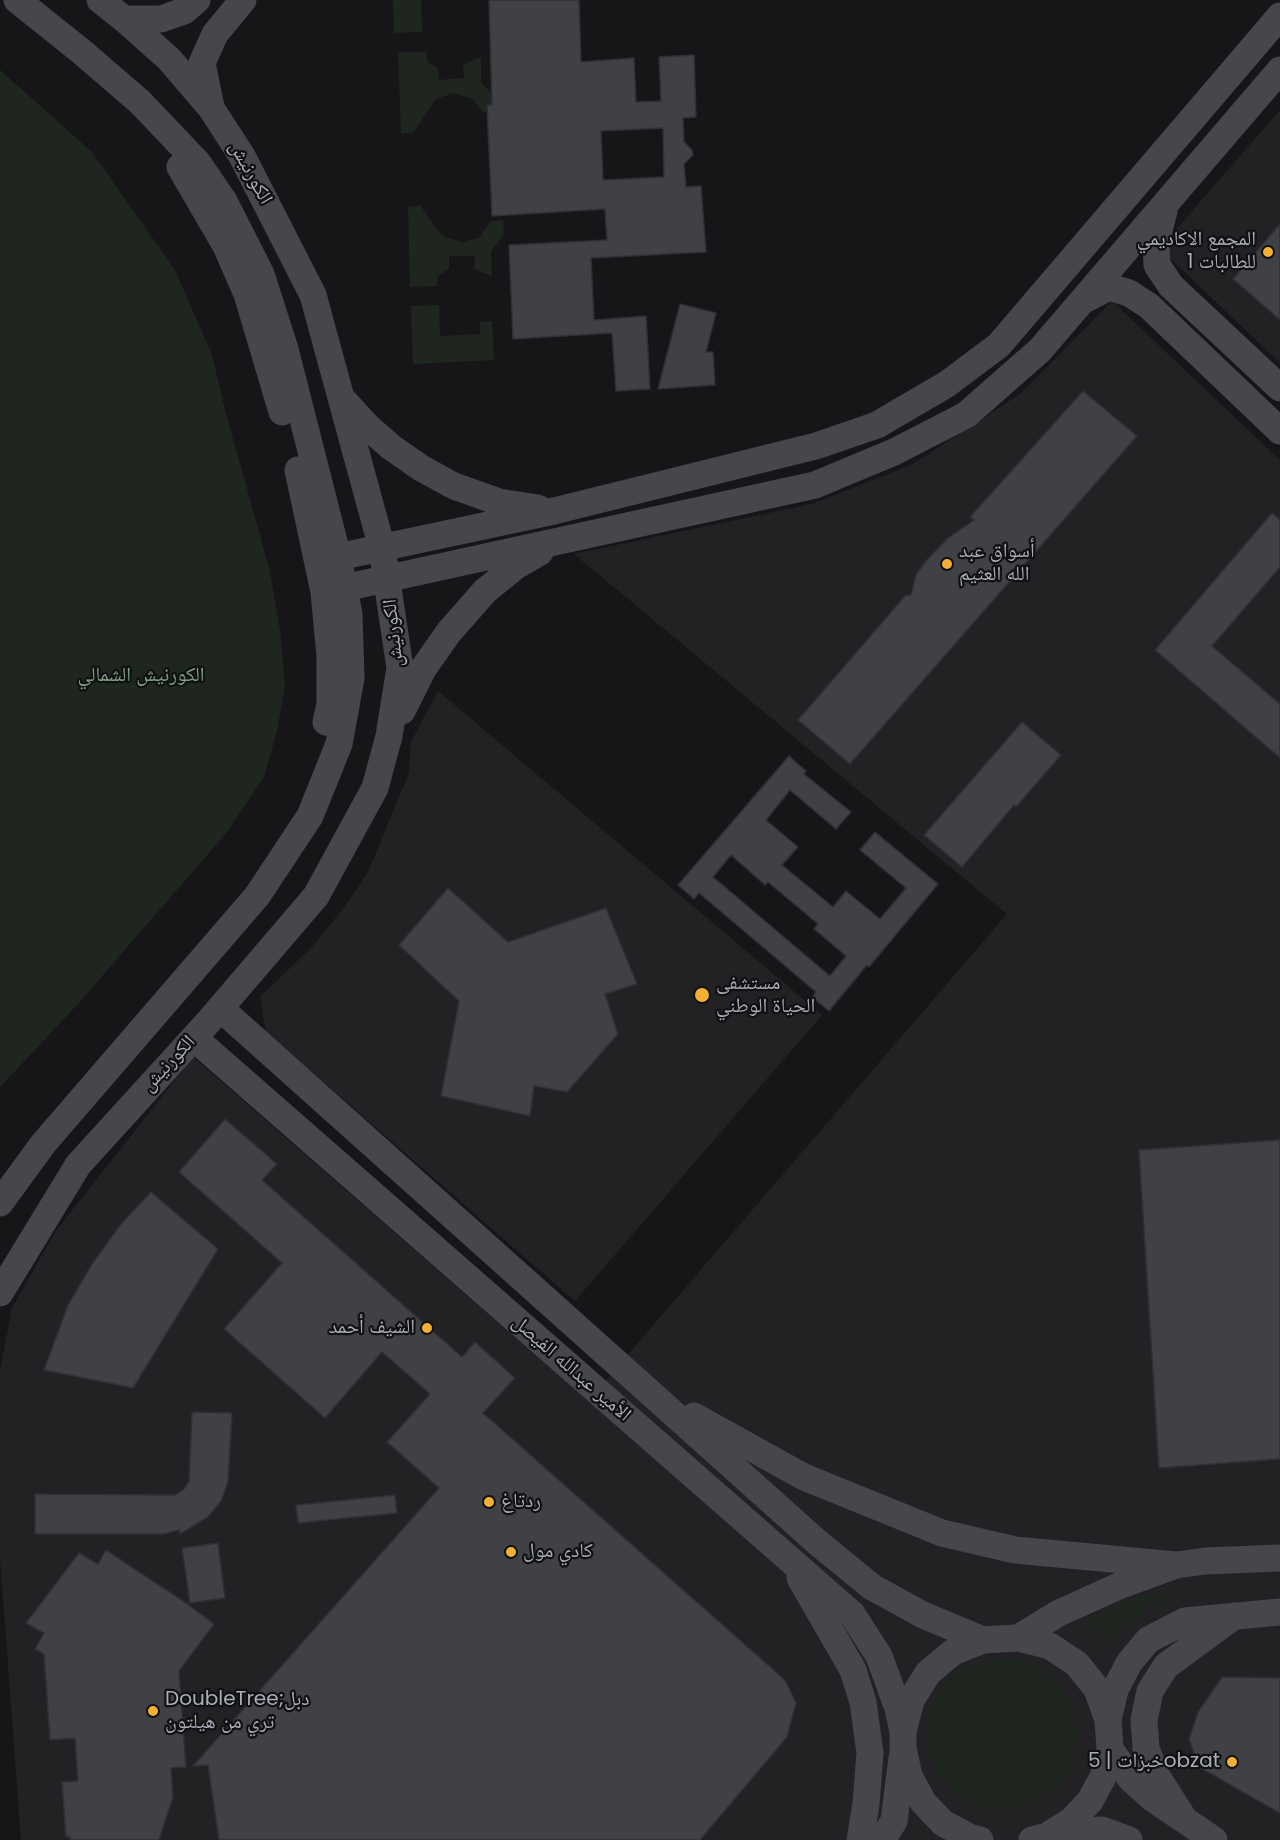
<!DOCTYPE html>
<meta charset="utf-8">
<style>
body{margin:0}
canvas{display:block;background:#161618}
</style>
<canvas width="1280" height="1840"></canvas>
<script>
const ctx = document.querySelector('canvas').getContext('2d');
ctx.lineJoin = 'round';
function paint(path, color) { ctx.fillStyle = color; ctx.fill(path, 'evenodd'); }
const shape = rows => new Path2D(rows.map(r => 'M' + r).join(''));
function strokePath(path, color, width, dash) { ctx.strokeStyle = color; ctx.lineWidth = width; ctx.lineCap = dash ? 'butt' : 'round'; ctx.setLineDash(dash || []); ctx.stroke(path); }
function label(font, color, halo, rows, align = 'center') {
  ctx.font = font + ' Poppins,"Noto Naskh Arabic",sans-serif'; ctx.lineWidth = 4.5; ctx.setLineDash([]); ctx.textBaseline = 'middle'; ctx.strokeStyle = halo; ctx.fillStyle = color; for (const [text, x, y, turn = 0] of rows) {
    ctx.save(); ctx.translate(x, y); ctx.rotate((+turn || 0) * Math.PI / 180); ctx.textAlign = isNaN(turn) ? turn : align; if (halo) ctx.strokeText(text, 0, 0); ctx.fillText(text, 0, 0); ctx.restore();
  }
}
const built = shape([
 [1280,110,1280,363,1170,258,1168,239],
 [1112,301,1280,460,1280,1840,21,1840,0,1557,0,1371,12,1308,55,1232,193,1057,588,1401,1007,914,574,554,812,504,913,464,1020,394],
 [438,691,822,1015,575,1301,266,1032,260,997,312,947,346,905,368,872,409,773,411,742],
 [448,889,508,942,606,908,636,984,605,994,618,1034,567,1092,534,1086,530,1116,441,1096,459,1001,399,945]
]);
const green = shape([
 [393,0,431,0,421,1,422,32,394,33],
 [398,52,426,52,427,62,438,68,439,80,464,78,463,65,481,57,481,83,496,97,495,113,483,112,471,98,453,93,436,99,413,133,401,133],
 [0,70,92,152,175,270,212,355,225,410,269,568,280,630,285,685,277,731,264,777,227,832,77,1005,0,1087],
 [420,205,439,232,445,237,462,242,480,237,491,221,503,220,504,235,491,251,492,276,474,269,475,256,449,256,449,268,438,276,437,286,410,287,408,207],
 [439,305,440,336,480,334,480,322,492,321,494,360,413,364,411,306],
 [1173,1590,1172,1597,1150,1607,1133,1620,1119,1632,1109,1647,1102,1632,1093,1625,1081,1621,1138,1597],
 '927 1734a75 75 0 1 1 150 0a75 75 0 1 1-150 0Z'
]);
const building = shape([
 [489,0,579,0,581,62,634,58,636,102,661,101,659,57,694,55,696,117,683,118,684,142,692,150,693,155,684,164,686,187,701,186,706,252,591,258,594,320,646,316,650,389,616,391,612,333,513,339,509,245,607,240,605,209,492,216,487,105,492,105,489,0],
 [663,128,664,177,603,180,601,131,663,128],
 [1280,224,1280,320,1233,279,1280,224],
 [680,304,716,313,706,352,713,352,715,385,658,389,680,304],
 [1083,391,1137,436,850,764,798,720,905,596,911,595,916,575,925,562,948,538,974,520,970,517,1083,391],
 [1272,513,1280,520,1280,567,1212,646,1280,704,1280,758,1155,650,1272,513],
 [1022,722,1061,755,1016,807,1014,805,962,867,924,835,1022,722],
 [789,756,806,771,804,774,851,812,836,829,790,790,766,820,798,847,782,865,833,907,846,891,880,919,906,888,860,850,875,832,938,884,869,967,867,965,829,1011,812,997,816,992,699,893,694,899,678,885,789,756],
 [731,855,765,885,768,882,818,924,814,929,846,956,830,976,713,877,731,855],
 [448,888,508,942,606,908,637,984,605,994,618,1034,567,1092,534,1086,530,1116,441,1096,459,1001,399,945,448,888],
 [225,1119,277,1164,262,1180,462,1357,475,1342,515,1378,483,1413,785,1680,796,1703,787,1737,700,1840,219,1840,208,1765,193,1766,439,1488,387,1442,430,1394,382,1352,325,1418,224,1329,282,1263,179,1172,225,1119],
 [1280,1140,1280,1459,1159,1468,1139,1150,1280,1140],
 [151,1192,218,1249,133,1388,44,1370,68,1305,92,1264,121,1224,151,1192],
 [192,1412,232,1413,228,1482,221,1501,208,1517,180,1534,179,1530,164,1534,35,1534,35,1494,175,1495,184,1489,189,1481,192,1412],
 [395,1495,397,1513,298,1523,296,1505,395,1495],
 [218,1543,225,1598,190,1603,182,1548,218,1543],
 [106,1550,186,1603,214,1624,179,1671,186,1767,171,1768,173,1797,159,1840,70,1840,70,1836,66,1837,62,1782,78,1781,75,1738,50,1740,44,1654,35,1649,44,1633,26,1623,79,1553,98,1564,106,1550],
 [1222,1677,1280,1678,1280,1813,1199,1767,1189,1739,1198,1712,1222,1677]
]);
const secondary = shape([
 [124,19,161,19,184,11,197,0],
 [211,107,202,63,215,34,243,0],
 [180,167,226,246,247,294,282,412],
 [1164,211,1156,243,1157,265,1171,286,1280,388],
 [1086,299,1109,287,1129,293,1149,306,1280,431],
 [345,402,368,427,391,447,421,468,454,486,499,502,538,508],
 [298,470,324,592,330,656,330,704,326,722],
 [338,557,554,511,816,446,877,425,947,384,999,345,1280,16],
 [344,588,815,485,894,452,966,415,1040,350,1280,70],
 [402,711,423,669,449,632,485,591,516,566,540,552],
 [220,1008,817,1542,872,1587,923,1615,983,1640],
 [194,1038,852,1614,879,1656,898,1708,903,1732],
 [0,1203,43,1144,257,896,310,816,339,744,351,678,349,614,338,557,285,349,261,274,224,201,198,163,140,102,82,52,17,0],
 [0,1293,78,1165,210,1020,316,896,375,788,389,736,400,668,382,548,313,295,242,156,211,108,169,59,124,19,100,0],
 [694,1416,804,1477,942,1533,1015,1550,1176,1565],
 [800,1578,853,1670,863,1702,870,1753,866,1804,860,1840],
 [1018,1638,1059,1613,1121,1585,1176,1565,1205,1561,1280,1558],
 [1108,1720,1115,1690,1129,1663,1148,1640,1185,1621,1280,1612],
 [1110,1749,1131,1779,1152,1798,1214,1840],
 [1184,1819,1156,1775,1146,1748,1144,1720,1150,1691,1166,1666,1234,1616],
 [1051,1835,1102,1830,1129,1840],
 [882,1840,894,1821,902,1758],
 [980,1840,969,1837,943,1823,923,1802,909,1776,903,1748,903,1732,911,1700,928,1673,953,1652,983,1640,1018,1638,1050,1646,1077,1664,1097,1689,1108,1720,1110,1749,1103,1777,1090,1801,1071,1821,1047,1836,1032,1840]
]);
const markers = [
 [1268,252,6,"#f2b134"],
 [947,564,6,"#f2b134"],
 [702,995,8,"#f2b134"],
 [427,1328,6,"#f2b134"],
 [489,1502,6,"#f2b134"],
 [511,1552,6,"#f2b134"],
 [153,1711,6,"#f2b134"],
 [1232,1762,6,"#f2b134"]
];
const streetNames = [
 ["الكورنيش",250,173,61],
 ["الكورنيش",394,633,-96],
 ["الكورنيش",169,1064,-47],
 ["الأمير عبدالله الفيصل",571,1369,41]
];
const poiNames = [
 ["المجمع الاكاديمي",1256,240,"right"],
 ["1 للطالبات",1256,263,"right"],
 ["أسواق عبد",959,552],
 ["الله العثيم",959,575],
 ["مستشفى",716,984],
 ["الحياة الوطني",716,1007],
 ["الشيف أحمد",415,1328,"right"],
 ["ردتاغ",501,1502],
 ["كادي مول",523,1552],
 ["DoubleTree;دبل",165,1700],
 ["تري من هيلتون",165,1723],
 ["خبزات | 5obzat",1220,1762,"right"]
];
const parkNames = [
 ["الكورنيش الشمالي",141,676]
];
paint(built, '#222225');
paint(green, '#1e261f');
paint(building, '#404145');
strokePath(building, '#303034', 1.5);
strokePath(secondary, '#45474d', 27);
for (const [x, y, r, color] of markers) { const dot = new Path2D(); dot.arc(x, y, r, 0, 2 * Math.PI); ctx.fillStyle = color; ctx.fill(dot); strokePath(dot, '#111113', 2); }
label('20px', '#a8adb8', '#111113', streetNames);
label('20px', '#a8adb8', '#111113', poiNames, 'left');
label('20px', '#7fa381', '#111113', parkNames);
</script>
